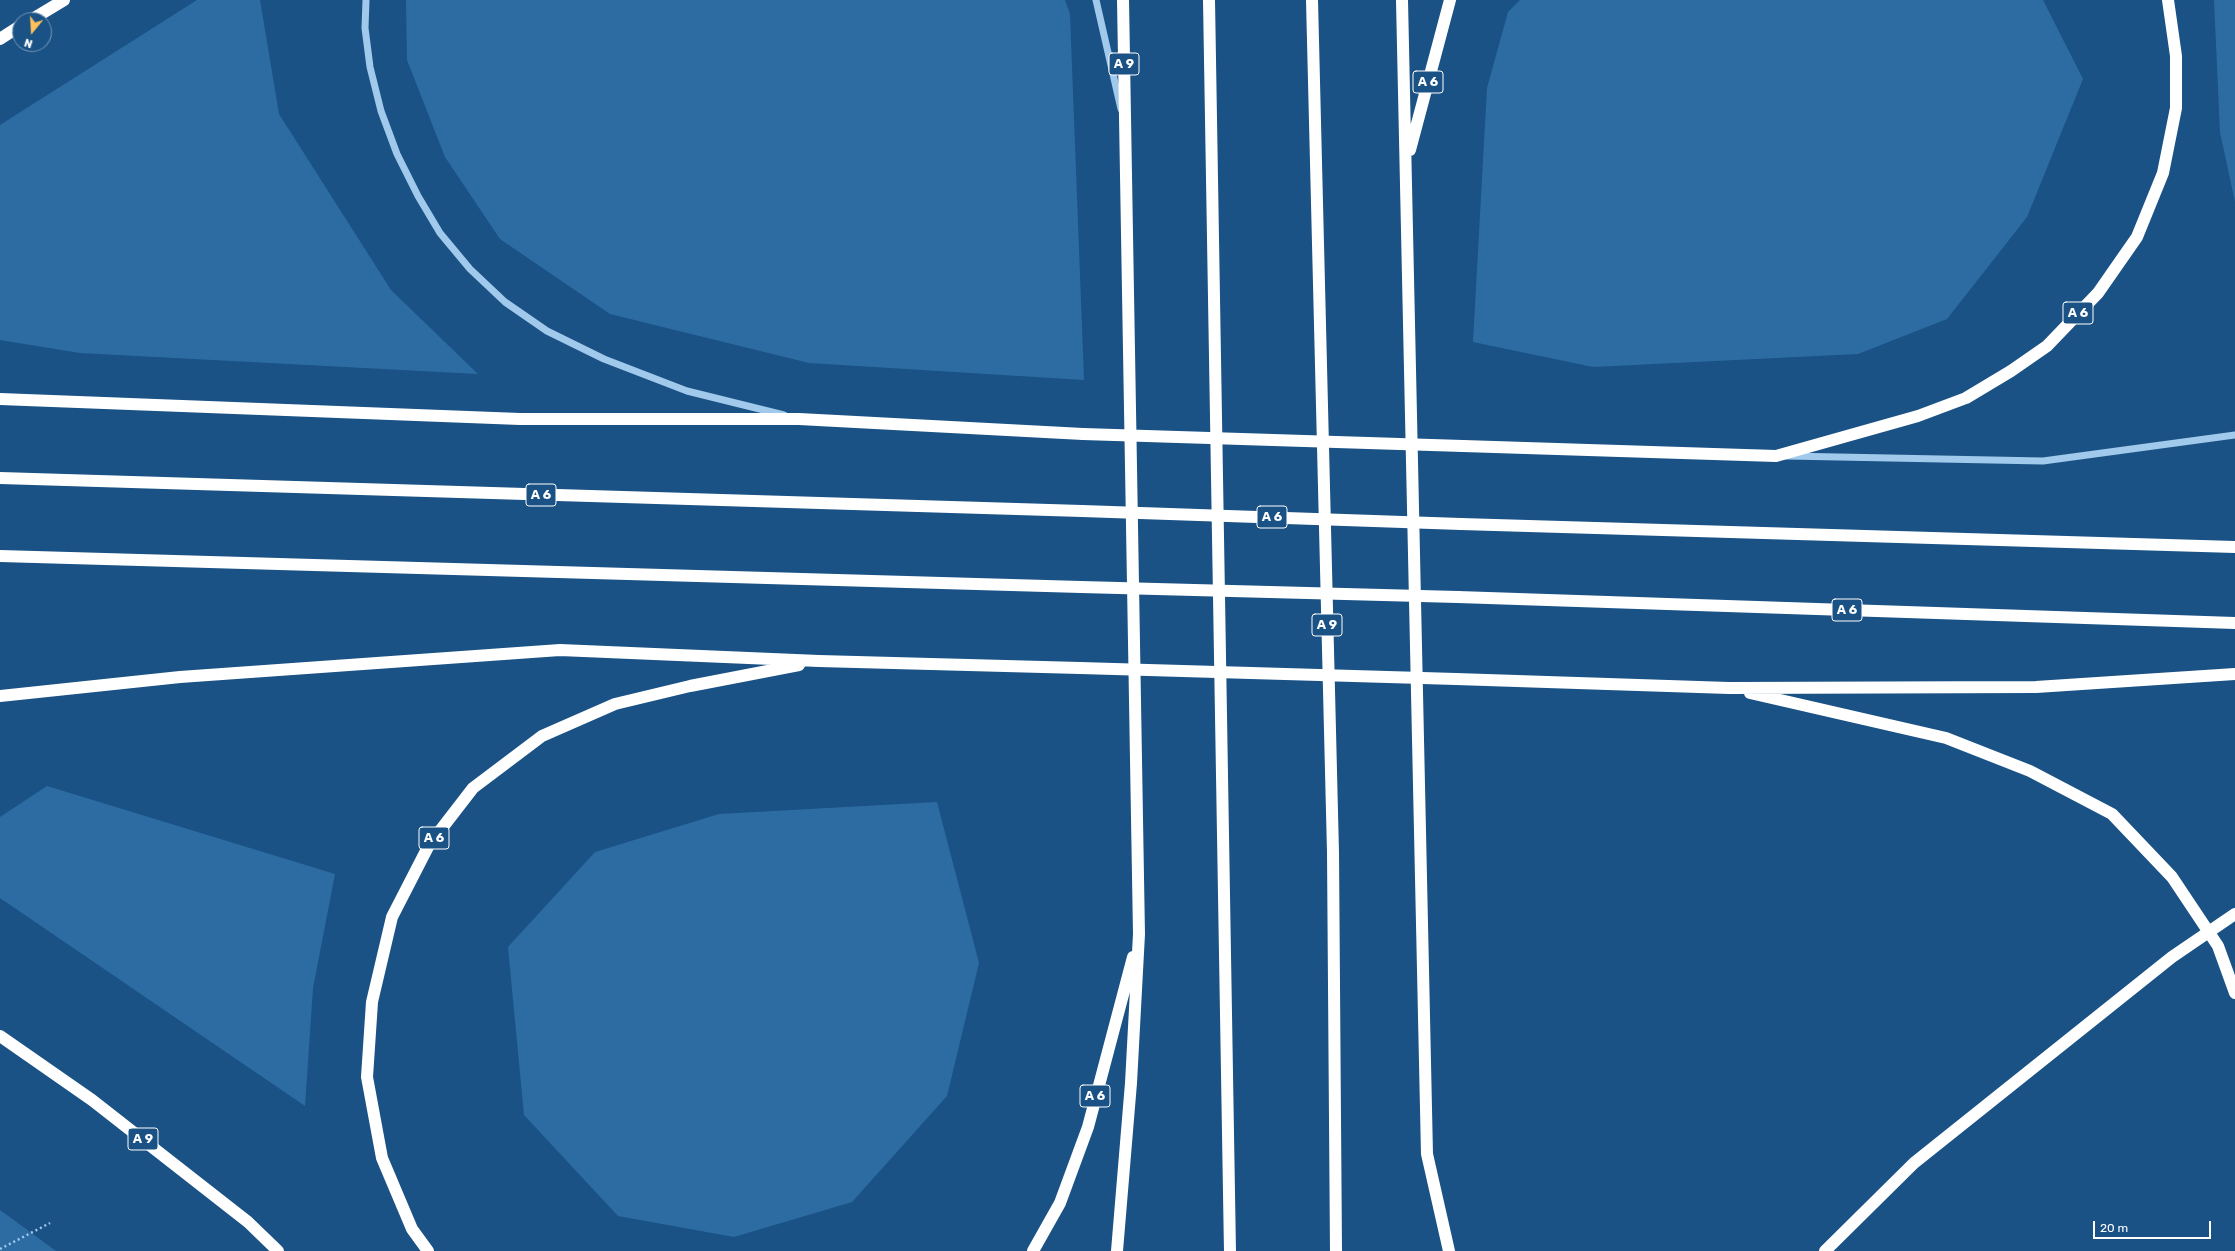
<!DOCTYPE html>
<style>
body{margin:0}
#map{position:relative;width:2235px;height:1251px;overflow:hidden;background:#1a5285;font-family:Rubik,sans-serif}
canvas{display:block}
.north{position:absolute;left:12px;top:12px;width:40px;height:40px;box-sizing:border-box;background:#1a5285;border:1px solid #7697b6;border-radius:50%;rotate:198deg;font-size:11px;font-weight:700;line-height:16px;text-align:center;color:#fff}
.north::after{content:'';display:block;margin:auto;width:14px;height:18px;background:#fdc15c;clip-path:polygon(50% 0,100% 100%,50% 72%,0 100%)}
.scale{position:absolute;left:2093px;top:1221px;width:118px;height:18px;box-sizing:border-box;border:2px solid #fff;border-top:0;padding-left:5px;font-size:12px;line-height:14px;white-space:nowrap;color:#fff;-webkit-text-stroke:3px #1a5285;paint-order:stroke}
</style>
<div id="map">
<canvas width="2235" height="1251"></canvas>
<div class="north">N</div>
<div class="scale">20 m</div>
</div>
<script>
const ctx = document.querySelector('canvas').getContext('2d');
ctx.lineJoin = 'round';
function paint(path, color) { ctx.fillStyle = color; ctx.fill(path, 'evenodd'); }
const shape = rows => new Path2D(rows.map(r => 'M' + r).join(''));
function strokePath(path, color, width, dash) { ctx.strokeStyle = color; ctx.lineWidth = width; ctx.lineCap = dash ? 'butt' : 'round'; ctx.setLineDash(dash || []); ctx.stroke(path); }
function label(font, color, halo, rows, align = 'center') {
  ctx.font = font + ' Rubik,sans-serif'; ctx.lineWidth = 4; ctx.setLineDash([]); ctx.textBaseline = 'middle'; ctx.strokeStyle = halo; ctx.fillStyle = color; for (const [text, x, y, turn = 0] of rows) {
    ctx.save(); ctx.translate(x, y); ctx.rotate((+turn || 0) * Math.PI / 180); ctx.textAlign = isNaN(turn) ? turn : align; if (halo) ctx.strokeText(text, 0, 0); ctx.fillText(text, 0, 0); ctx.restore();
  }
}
const green = shape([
 [197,0,260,0,279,114,391,290,478,374,80,353,0,340,0,125],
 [406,0,1065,0,1070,14,1084,380,809,363,610,314,500,239,445,157,407,60],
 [1520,0,2043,0,2083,79,2027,217,1947,319,1858,354,1593,367,1473,342,1487,88,1508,12],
 [2214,0,2235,0,2235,202,2220,132],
 [47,786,335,874,313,988,305,1106,0,898,0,817],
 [937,802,979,963,947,1096,852,1202,734,1237,618,1216,524,1115,508,947,595,852,719,814],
 [0,1210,56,1251,0,1251]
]);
const path = shape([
 [0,1249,50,1223]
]);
const minor = shape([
 [366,0,365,28,370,67,381,111,397,154,418,196,440,233,470,269,505,302,547,331,604,359,687,391,784,415],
 [1096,0,1121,109],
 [1787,456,2043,461,2235,435]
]);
const highway = shape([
 [1209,0,1230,1251],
 [1312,0,1333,852,1336,1251],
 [1402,0,1427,1154,1449,1251],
 [31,20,64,0],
 [0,39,20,26],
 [1410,150,1450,0],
 [0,399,520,419,799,419,1083,434],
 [1463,446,1776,456,1918,416,1966,398,2011,371,2047,346,2098,293,2137,237,2163,173,2176,108,2176,56,2168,0],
 [0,478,1082,511],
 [1461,524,2235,547],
 [0,556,1081,587],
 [1458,597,2235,623],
 [1456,679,1729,688,2036,687,2235,674],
 [1750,693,1946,738,2030,771,2112,814,2172,877,2218,946,2235,993],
 [0,696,180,677,560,650,819,661,1080,668],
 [0,1036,92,1100,248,1222,278,1251],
 [428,1251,412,1229,382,1158,367,1077,372,1002,392,917,429,845,473,788,542,736,615,704,690,686,799,665],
 [1033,1251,1060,1203,1088,1127,1133,957],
 [1117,1251,1131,1083,1139,934,1123,0]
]);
const highwayBridge = shape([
 [1083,434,1463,446],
 [1082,511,1461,524],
 [1081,587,1458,597],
 [1080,668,1456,679],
 [1825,1251,1914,1163,2172,957,2235,914]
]);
const shields = [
 [1124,64,30],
 [1428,82,30],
 [2078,313,30],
 [541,495,30],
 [1272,517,30],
 [1847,610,30],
 [1327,625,30],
 [434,838,30],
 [1095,1096,30],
 [143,1139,30]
];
const shieldNames = [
 ["A 9",1124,64],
 ["A 6",1428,82],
 ["A 6",2078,313],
 ["A 6",541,495],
 ["A 6",1272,517],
 ["A 6",1847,610],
 ["A 9",1327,625],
 ["A 6",434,838],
 ["A 6",1095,1096],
 ["A 9",143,1139]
];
paint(green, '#2d6ca3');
strokePath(path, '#a0c9eb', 2.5, [2, 3]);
strokePath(minor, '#a0c9eb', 7);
strokePath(highway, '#fff', 12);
strokePath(highwayBridge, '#fff', 12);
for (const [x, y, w] of shields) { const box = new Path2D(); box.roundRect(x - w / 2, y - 11, w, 22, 3); ctx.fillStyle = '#1a5285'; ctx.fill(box); strokePath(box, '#fff', 1); }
label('bold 13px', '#fff', null, shieldNames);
</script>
